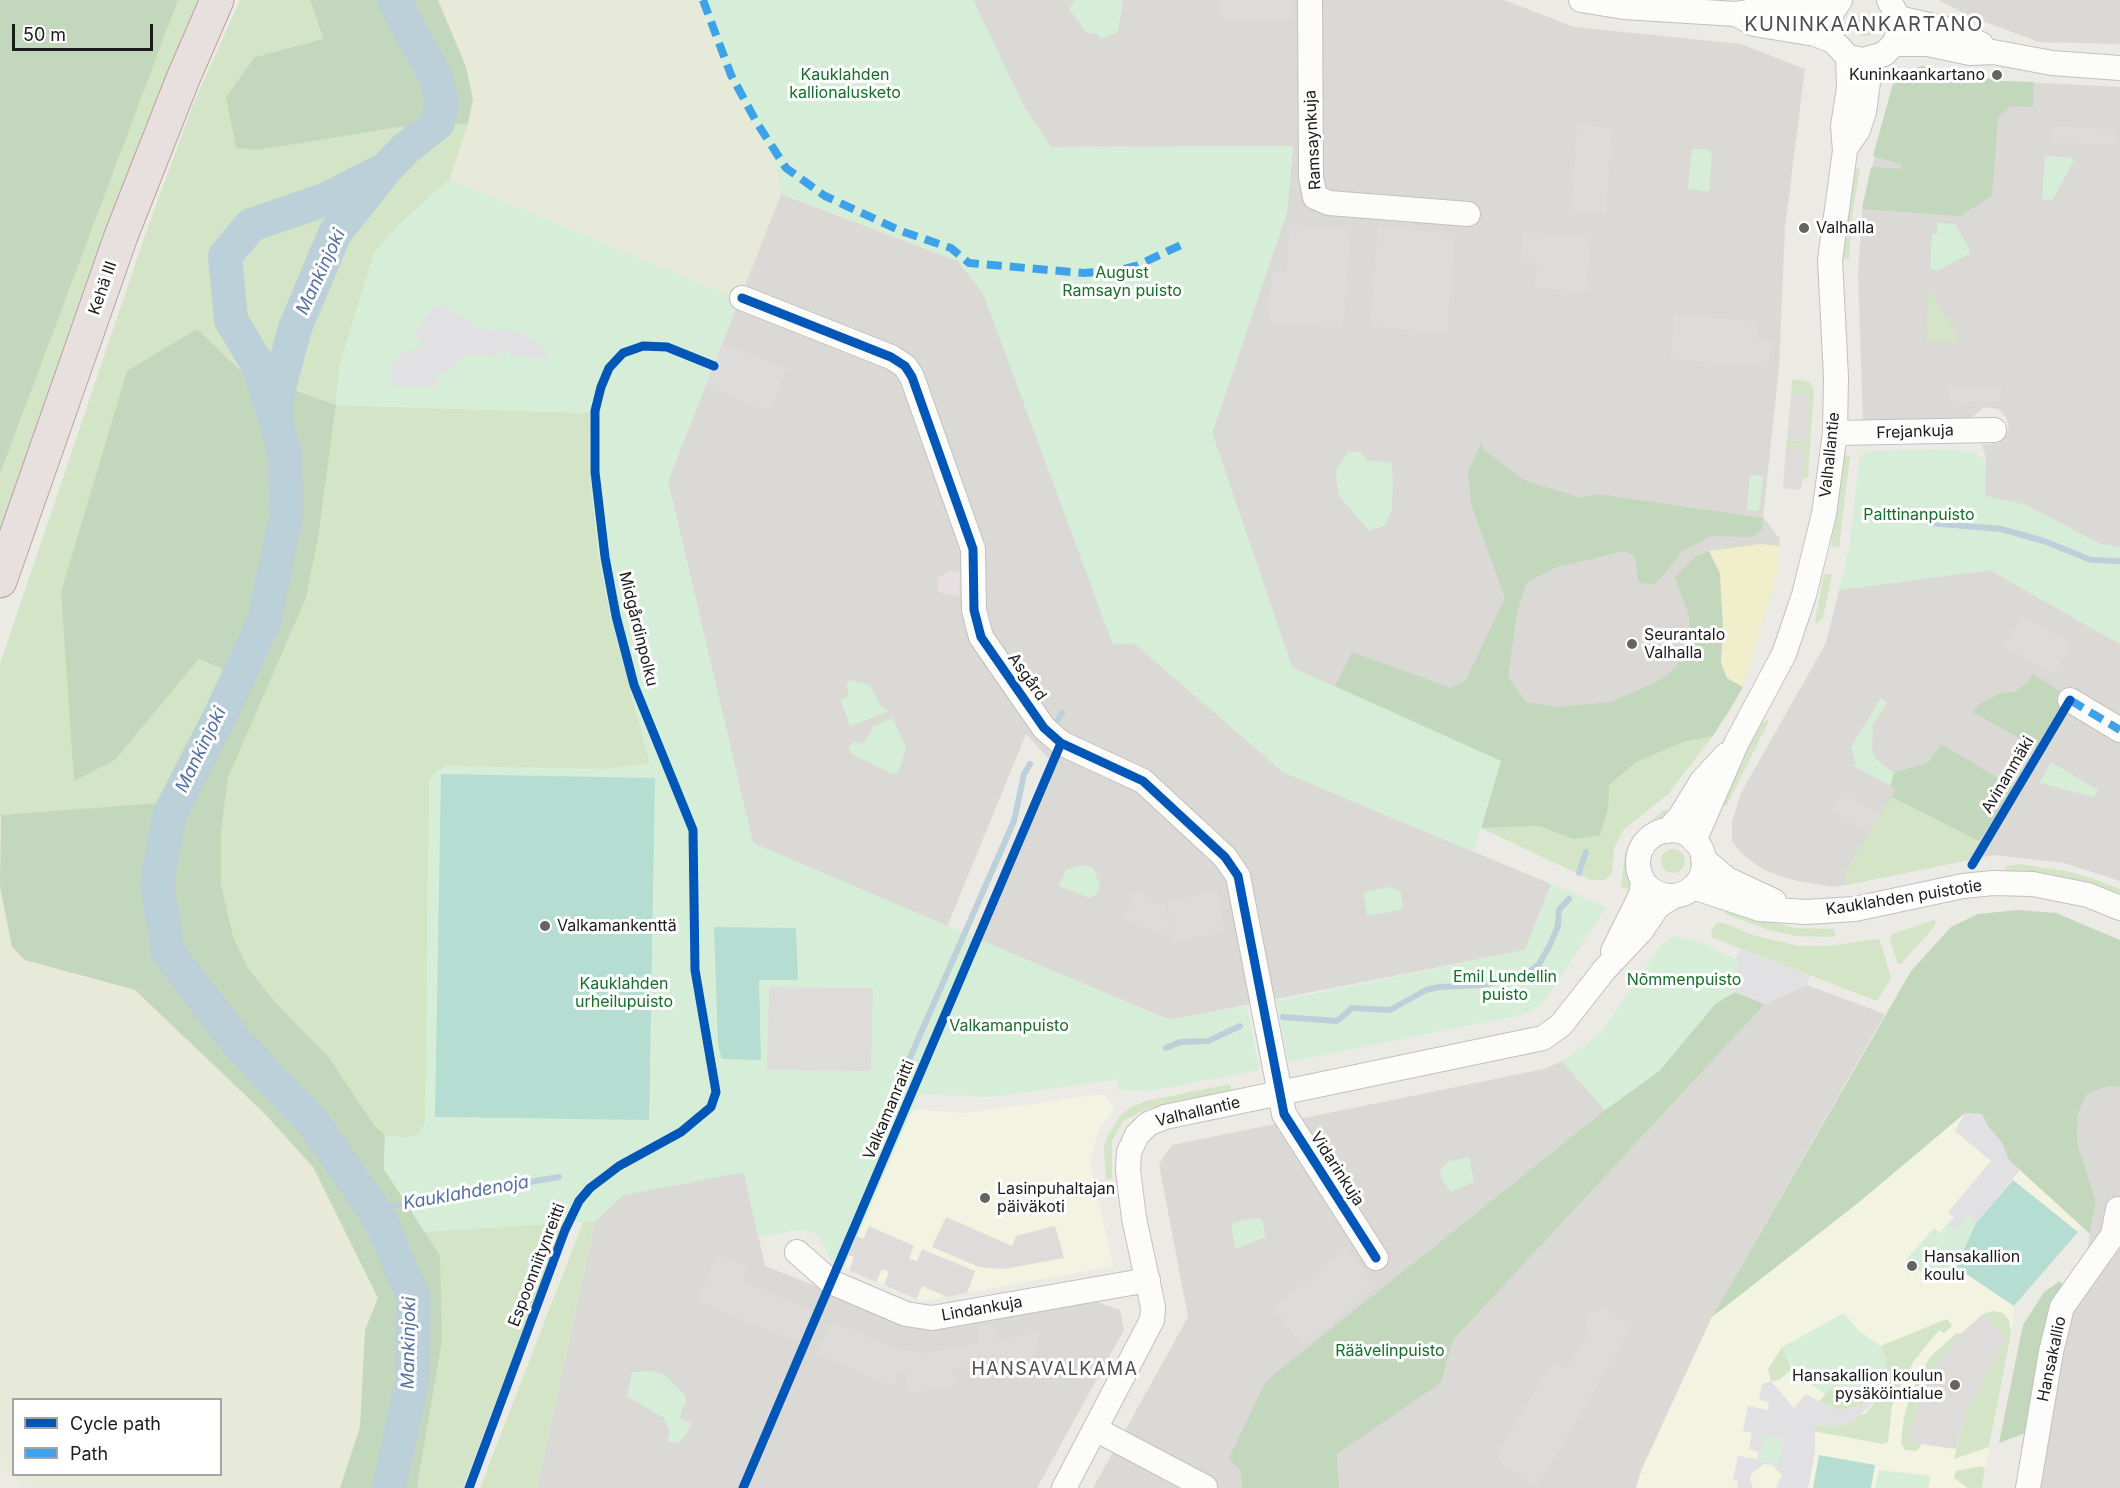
<!DOCTYPE html>
<meta charset="utf-8">
<style>
body{margin:0}
#map{position:relative;width:2120px;height:1488px;overflow:hidden;background:#ebeae5;font-family:Inter,sans-serif}
canvas{display:block}
.legend{position:absolute;left:12px;top:1398px;width:210px;height:78px;box-sizing:border-box;background:#fff;border:2px solid #a4a4a4;margin:0;padding:8px 10px;list-style:none;font-size:18px;color:#1c1c1c}
.legend li{display:flex;align-items:center;gap:12px;height:30px}
.legend b{width:30px;border:2px solid #a4a4a4}
.scale{position:absolute;left:12px;top:24px;width:141px;height:27px;box-sizing:border-box;border:3px solid #1c1c1c;border-top:0;padding-left:8px;font-size:18px;line-height:21px;white-space:nowrap;color:#1c1c1c;-webkit-text-stroke:4px #fff;paint-order:stroke}
</style>
<div id="map">
<canvas width="2120" height="1488"></canvas>
<ul class="legend">
<li><b style="height:8px;background:#0057b8"></b>Cycle path</li>
<li><b style="height:8px;background:#3da2ea"></b>Path</li>
</ul>
<div class="scale">50 m</div>
</div>
<script>
const ctx = document.querySelector('canvas').getContext('2d');
ctx.lineJoin = 'round';
function paint(path, color) { ctx.fillStyle = color; ctx.fill(path, 'evenodd'); }
const shape = rows => new Path2D(rows.map(r => 'M' + r).join(''));
function strokePath(path, color, width, dash) { ctx.strokeStyle = color; ctx.lineWidth = width; ctx.lineCap = dash ? 'butt' : 'round'; ctx.setLineDash(dash || []); ctx.stroke(path); }
function label(font, color, halo, rows, align = 'center') {
  ctx.font = font + ' Inter,sans-serif'; ctx.lineWidth = 6; ctx.setLineDash([]); ctx.textBaseline = 'middle'; ctx.strokeStyle = halo; ctx.fillStyle = color; for (const [text, x, y, turn = 0] of rows) {
    ctx.save(); ctx.translate(x, y); ctx.rotate((+turn || 0) * Math.PI / 180); ctx.textAlign = isNaN(turn) ? turn : align; if (halo) ctx.strokeText(text, 0, 0); ctx.fillText(text, 0, 0); ctx.restore();
  }
}
const residential = shape([
 [973,0,1504,0,1574,27,1741,44,1805,69,1785,227,1779,368,1763,517,1780,539,1777,574,1743,687,1729,712,1668,794,1623,830,1614,848,1322,755,1212,433,1287,212,1293,146,1051,147,1025,109],
 [1939,0,2120,0,2120,44,2039,42,1967,15],
 [1921,66,2003,81,2120,87,2120,547,2100,544,2026,505,1984,496,1986,459,1982,445,1999,443,2006,435,2009,428,2006,417,1998,409,1984,407,1969,420,1863,426,1858,273,1863,203,1892,87,1899,76],
 [781,194,958,261,983,293,1134,643,1283,772,1551,884,1525,950,1170,1020,973,938,1049,759,1026,734,947,927,753,844,668,481],
 [1990,570,2120,644,2120,881,2064,863,1994,855,1834,887,1792,880,1764,870,1742,854,1732,841,1732,822,1741,793,1826,643,1839,590],
 [1807,985,1885,1014,1712,1317,1642,1469,1636,1488,1339,1488,1337,1454,1441,1383,1453,1340,1491,1298,1765,1004],
 [1562,1061,1605,1110,1406,1269,1240,1470,1242,1488,1093,1488,1188,1317,1159,1164,1172,1145,1544,1069],
 [2108,1086,2120,1087,2120,1233,2112,1247,2120,1249,2120,1488,2040,1488,2030,1429,2085,1262,2096,1201,2078,1146,2077,1117,2086,1095],
 [744,1172,765,1266,909,1323,1094,1301,1120,1310,1124,1330,1037,1488,537,1488,595,1221,623,1195]
]);
const industrial = shape([
 [949,571,960,572,959,596,943,594,938,590,938,578]
]);
const education = shape([
 [1103,1094,1115,1109,1099,1129,1090,1161,1113,1266,922,1301,844,1267,912,1109,965,1113],
 [1965,1113,2009,1160,2082,1227,2014,1306,2013,1324,1982,1488,1636,1488,1642,1469,1712,1317,1858,1203]
]);
const farmland = shape([
 [438,0,701,0,728,74,777,165,781,194,739,299,450,179,468,124,473,99],
 [0,887,12,947,87,979,135,990,264,1113,313,1167,378,1298,365,1330,360,1427,340,1488,26,1488,0,1461],
 [14,1400,220,1400,220,1474,14,1474]
]);
const grass = shape([
 [178,0,201,0,67,341,0,530,0,474],
 [240,0,310,0,323,40,255,57,355,133,399,127,468,124,450,179,403,221,374,253,339,368,336,405,590,413,589,466,598,552,609,610,650,764,607,769,572,1201,463,1488,417,1488,442,1341,425,1232,384,1169,385,1135,374,1125,328,1056,275,1002,248,968,233,936,221,884,221,832,228,778,306,598,318,539,336,405,240,370,197,329,72,730,74,780,115,760,199,659,244,678,186,801,0,817,0,664,145,235,194,102],
 '1854 25a11 11 0 1 1 22 0a11 11 0 1 1-22 0Z',
 [1856,168,1860,168,1852,217,1849,259,1840,259,1853,171],
 [1928,292,1931,293,1957,337,1955,342,1927,341],
 [1795,379,1810,382,1814,390,1808,477,1802,480,1805,450,1786,448,1787,440,1805,441,1809,396,1791,394,1792,381],
 [1844,454,1850,456,1839,547,1831,546],
 [1824,574,1832,575,1823,618,1817,623,1815,622,1817,610],
 [1770,719,1727,805,1720,807,1724,791,1760,723],
 [1713,736,1668,794,1623,830,1614,848,1612,873,1605,880,1591,880,1481,828,1539,826,1573,839,1608,809,1608,785,1636,762,1683,742],
 [1892,797,1979,841,1968,860,1847,885,1844,874],
 [1665,809,1672,815,1648,830,1635,844,1629,889,1621,887,1625,854,1631,839],
 '1661 861a12 12 0 1 1 24 0a12 12 0 1 1-24 0Z',
 [2020,864,2071,872,2097,880,2120,889,2120,897,2006,872,2005,866],
 [1726,909,1794,928,1834,929,1835,937,1796,936,1772,931,1725,914],
 [1934,920,1936,921,1934,927,1902,963,1898,964,1890,940,1892,934],
 [1716,923,1724,923,1753,935,1798,946,1829,946,1876,939,1880,940,1891,978,1877,1001,1718,940,1712,938,1711,933],
 [1230,1084,1231,1091,1146,1109,1123,1121,1112,1141,1112,1179,1106,1180,1104,1147,1107,1137,1119,1117,1131,1107,1146,1101],
 [709,1123,819,1235,802,1229,758,1237,744,1172,623,1195,595,1220,537,1488,480,1488,587,1212],
 [1993,1311,2003,1313,2009,1320,2011,1334,1989,1447,1954,1459,1965,1416,2006,1338,1983,1314],
 [1947,1319,1952,1326,1944,1333,1939,1330,1914,1361,1901,1384,1892,1407,1888,1442,1883,1444,1813,1431,1815,1425,1834,1427,1866,1413,1878,1398,1885,1384,1886,1359,1880,1346],
 [1957,1333,1960,1334,1935,1367,1918,1402,1909,1442,1922,1444,1921,1446,1916,1451,1905,1450,1901,1443,1904,1417,1911,1393,1930,1357],
 [1782,1347,1792,1369,1779,1380,1771,1381,1768,1369],
 [1832,1386,1855,1396,1877,1387,1861,1406,1840,1410,1819,1402],
 [1982,1466,1985,1468,1982,1488,1968,1488,1954,1478,1956,1471]
]);
const forest = shape([
 [0,0,178,0,0,474],
 [310,0,438,0,466,67,473,99,468,124,399,127,258,150,236,148,226,97,255,57,323,39],
 [1921,66,2003,81,2034,82,2033,107,2010,106,1998,117,1992,196,1960,216,1862,209,1871,167,1902,169,1901,164,1873,156,1892,87,1899,76],
 [197,329,240,370,336,405,318,539,306,598,228,778,221,832,221,884,233,936,248,968,275,1002,328,1056,374,1125,385,1135,384,1169,440,1256,442,1341,417,1488,340,1488,360,1427,365,1330,378,1298,313,1167,264,1113,135,990,25,960,12,947,0,887,1,815,186,801,244,678,199,659,115,760,74,781,61,592,127,371],
 [1481,443,1484,450,1524,480,1581,498,1598,494,1763,518,1762,529,1753,537,1711,536,1681,552,1664,575,1652,585,1638,582,1635,556,1624,551,1557,567,1526,583,1517,613,1508,677,1526,702,1556,707,1611,702,1658,681,1674,669,1690,646,1689,615,1675,577,1695,557,1709,551,1720,573,1723,627,1721,663,1727,678,1743,687,1713,736,1683,742,1636,762,1609,785,1608,809,1600,835,1573,839,1539,826,1481,828,1292,667,1335,686,1352,652,1451,688,1466,680,1505,598,1471,504,1468,472],
 [2033,674,2064,694,2058,704,2061,706,2036,747,1972,712,1982,702,2001,693,2014,692,2028,682],
 [1941,744,2014,787,1979,841,1892,797,1896,790,1890,786,1894,773,1929,762],
 [2018,910,2056,913,2120,940,2120,1087,2108,1086,2086,1095,2077,1117,2078,1146,2096,1201,2090,1234,2009,1160,2002,1143,1987,1125,1982,1114,1965,1113,1858,1203,1712,1317,1911,971,1951,927,1978,914],
 [1735,992,1765,1004,1453,1340,1441,1383,1337,1454,1339,1488,1242,1488,1240,1470,1229,1458,1266,1381,1605,1110,1659,1071,1716,1003],
 [2060,1281,2066,1289,2028,1432,1999,1443,2023,1325,2044,1292]
]);
const sand = shape([
 [1760,544,1780,546,1777,574,1743,687,1727,678,1721,663,1723,627,1720,573,1709,551]
]);
const park = shape([
 [701,0,973,0,1025,109,1051,147,1293,146,1287,212,1212,433,1292,667,1501,761,1474,852,1283,772,1134,643,1113,645,983,293,958,261,781,194,777,165,728,74],
 [1075,0,1123,0,1118,32,1100,39,1099,35,1086,32,1069,9],
 [1692,149,1707,149,1712,154,1709,191,1688,189],
 [2045,156,2072,158,2074,160,2053,199,2042,200],
 [450,179,739,299,668,481,753,843,1169,1020,1247,1006,1259,1070,1152,1091,1118,1090,1118,1079,991,1097,919,1094,844,1267,831,1260,819,1235,802,1229,758,1237,744,1172,623,1195,595,1221,425,1232,384,1169,385,1135,405,1138,419,1133,425,1123,429,781,435,772,446,766,607,769,650,763,609,610,598,552,589,466,590,413,336,405,339,368,374,253,403,221],
 [1937,223,1955,224,1970,250,1969,254,1937,271,1930,268,1932,234,1937,234],
 [1948,449,1973,453,1986,459,1985,496,2026,505,2100,544,2120,547,2120,644,1990,570,1839,590,1849,548,1860,457,1867,451],
 [1359,451,1368,461,1391,462,1393,481,1392,508,1386,525,1369,531,1339,496,1336,478,1337,467,1348,453],
 [1750,475,1763,476,1759,511,1747,510],
 [848,680,870,685,881,706,888,710,887,712,850,726,841,701,848,696,849,691,846,689],
 [1881,698,1887,702,1873,725,1872,750,1875,758,1894,773,1890,786,1854,766,1856,763,1851,747],
 [893,718,906,748,898,773,892,774,850,753,849,747,854,742,863,744,872,730,872,727],
 [2051,762,2098,790,2094,797,2039,783],
 [1083,865,1093,868,1100,886,1097,894,1090,898,1059,886,1066,870],
 [1551,884,1606,907,1545,1001,1533,1010,1517,1016,1288,1062,1277,1001,1525,950],
 [1390,887,1401,892,1403,909,1367,916,1364,892],
 [1673,936,1704,944,1736,959,1738,963,1736,976,1738,985,1735,992,1716,1003,1659,1071,1605,1110,1562,1061,1600,1034,1662,944],
 [1469,1157,1474,1182,1451,1192,1440,1176,1441,1169,1447,1162],
 [1968,1216,1976,1223,1956,1267,1945,1280,1932,1271,1925,1275,1906,1260,1934,1228,1940,1233,1947,1224,1955,1230],
 [1258,1218,1262,1220,1266,1237,1235,1249,1231,1223],
 [1844,1313,1859,1331,1880,1346,1886,1359,1887,1372,1885,1384,1844,1398,1838,1396,1832,1386,1825,1394,1796,1374,1782,1347],
 [653,1371,665,1375,684,1394,687,1402,682,1408,680,1419,691,1423,686,1435,677,1443,667,1441,670,1433,664,1418,627,1396,632,1372],
 [1764,1434,1783,1438,1778,1464,1759,1461],
 [1879,1470,1931,1476,1928,1488,1875,1488]
]);
const pitch = shape([
 [441,774,655,778,649,1120,435,1117],
 [714,927,796,928,798,980,759,980,761,1060,722,1059,718,1045],
 [2013,1180,2078,1232,2014,1306,1956,1267,1976,1223],
 [1819,1455,1875,1465,1871,1488,1813,1488]
]);
const parking = shape([
 [1220,0,1290,0,1290,19,1220,19],
 [1577,125,1612,128,1606,213,1571,211],
 [2054,126,2115,130,2114,145,2053,142],
 [1290,225,1351,230,1343,328,1268,322,1272,271,1286,272],
 [1378,227,1455,234,1447,333,1370,326],
 [1523,232,1591,238,1586,292,1535,287,1537,264,1520,262],
 [1674,315,1758,322,1757,338,1771,340,1769,367,1671,359],
 [723,343,787,368,770,412,706,387],
 [2001,386,2001,401,1949,402,1949,387],
 [1791,394,1809,395,1806,441,1787,440],
 [1786,448,1805,450,1801,490,1783,488],
 [2022,616,2071,643,2054,675,2004,647],
 [1842,792,1881,815,1870,833,1831,810],
 [1217,889,1225,932,1174,942,1167,902],
 [1135,890,1146,895,1155,904,1165,902,1171,933,1159,935,1124,919],
 [769,987,873,988,871,1071,767,1070],
 [946,1217,1012,1246,1016,1236,1055,1226,1064,1258,1004,1269,979,1267,932,1247],
 [869,1226,914,1246,909,1259,917,1261,922,1249,975,1271,967,1293,947,1297,922,1286,917,1299,884,1285,889,1272,882,1269,876,1282,849,1270,854,1257,848,1255,856,1236,863,1239],
 [1346,1248,1377,1286,1304,1346,1273,1308],
 [717,1254,748,1267,743,1281,812,1310,799,1343,698,1302],
 [1604,1306,1631,1328,1538,1486,1505,1468,1497,1454,1553,1362,1564,1369,1588,1336,1586,1315],
 [1983,1314,2006,1338,1965,1416,1956,1449,1908,1442,1918,1402,1935,1367,1958,1336],
 [832,1321,900,1350,927,1353,980,1343,977,1327,992,1324,996,1340,1040,1332,1032,1357,1034,1370,1014,1373,1011,1358,953,1368,955,1385,910,1393,905,1371,899,1372,894,1387,816,1354]
]);
const plaza = shape([
 [443,305,473,325,488,331,510,329,524,334,545,348,547,358,511,356,511,350,500,350,499,356,464,355,446,374,442,370,438,375,434,379,439,383,435,387,390,386,393,363,396,357,420,346,422,343,416,333,433,307],
 [1740,949,1810,976,1807,985,1765,1004,1735,992,1738,985,1736,976,1738,963,1736,959],
 [1965,1113,1982,1114,1987,1125,2002,1143,2009,1160,2020,1170,1976,1223,1968,1216,1955,1231,1947,1224,1954,1217,1948,1212,1991,1161,1955,1131],
 [1771,1381,1794,1408,1806,1394,1823,1404,1840,1410,1861,1406,1877,1387,1885,1384,1878,1398,1853,1422,1834,1427,1815,1425,1815,1452,1808,1488,1776,1488,1782,1475,1772,1465,1764,1464,1752,1473,1750,1479,1753,1488,1737,1488,1738,1481,1733,1480,1738,1456,1757,1459,1759,1452,1749,1449,1752,1433,1743,1431,1748,1406,1768,1410,1769,1402,1759,1400,1762,1384],
 [1764,1435,1783,1438,1778,1464,1759,1461]
]);
const stream = shape([
 [1929,523,2001,529,2044,541,2091,560,2120,561],
 [1058,720,1062,713],
 [1579,873,1586,852],
 [1283,1017,1337,1021,1352,1008,1390,1010,1426,990,1439,987,1481,985,1510,979,1529,972,1539,964,1549,947,1558,926,1559,910,1569,899],
 [1166,1048,1180,1042,1208,1041,1240,1026],
 [898,1085,1014,821,1024,774,1030,764],
 [373,1209,559,1177]
]);
const river = shape([
 [273,412,258,365,231,320,225,256,251,225,327,199,376,174],
 [389,1488,412,1381,413,1296,378,1216,312,1121,238,1044,168,952,157,883,170,813,218,720,264,622,286,517,285,455,276,421,277,395,295,328,335,233,386,169,405,149,438,123,442,101,435,76,394,0]
]);
const minor = shape([
 [1310,0,1311,177,1315,197,1329,203,1468,214],
 [1581,0,1624,7,1736,14,1759,10,1801,12,1835,6],
 [1840,0,1831,14,1829,23,1833,41,1848,57,1863,60,1884,54,1894,44,1899,31,1898,18,1889,0],
 [1738,15,1754,24,1815,34,1833,41],
 [1898,18,1942,28,1981,44],
 [1894,44,1928,44,1970,53,1993,52,2052,63,2120,68],
 [1847,146,1858,130,1864,112,1871,60],
 [742,298,891,357,905,366,912,377,973,549,974,610,981,637,1044,728,1061,743,1143,781,1225,857,1238,876,1284,1114,1376,1258],
 [1835,433,1994,430],
 [2070,700,2120,730],
 '1638 863a33 33 0 1 1 66 0a33 33 0 1 1-66 0Z',
 [1667,831,1680,817,1702,781,1726,755],
 [1694,841,1737,742,1784,654,1804,595,1824,514,1835,433,1836,377,1830,260,1845,151,1843,126,1849,88,1848,57],
 [1703,859,1727,879,1774,901],
 [1693,887,1760,909,1806,912,1855,909,1963,886,1993,883,2033,884,2088,895,2120,908],
 [1613,951,1641,895,1643,882],
 [797,1252,831,1282,906,1314,932,1318,1148,1280],
 [1097,1430,1205,1487],
 [1064,1488,1152,1320,1153,1307,1134,1218,1128,1170,1129,1152,1137,1135,1148,1124,1165,1117,1543,1038,1561,1025,1605,969,1641,931,1658,906,1674,896],
 [2028,1488,2051,1352,2062,1307,2113,1235,2118,1209]
]);
const highway = shape([
 [0,581,121,236,182,81,217,0]
]);
const quiet = shape([
 [703,0,731,75,757,123,786,168,825,196,901,231,951,248,969,263,1083,273,1115,271,1136,266,1183,244],
 [2070,700,2120,730]
]);
const cycleway = shape([
 [742,298,891,357,905,366,912,377,973,549,974,610,981,637,1044,728,1061,743,1143,781,1225,857,1238,876,1284,1114,1376,1258],
 [1972,865,2070,700],
 [469,1488,565,1230,579,1201,590,1188,619,1166,681,1132,711,1107,716,1092,695,970,693,830,634,685,616,616,605,557,595,472,595,411,601,387,609,368,623,353,643,346,667,347,714,366],
 [743,1488,1061,743]
]);
const markers = [
 [1997,75,6,"#646462"],
 [1804,228,6,"#646462"],
 [1632,644,6,"#646462"],
 [545,926,6,"#646462"],
 [985,1198,6,"#646462"],
 [1912,1266,6,"#646462"],
 [1955,1385,6,"#646462"]
];
const parkNames = [
 ["Kauklahden",845,75],
 ["kallionalusketo",845,93],
 ["August",1122,273],
 ["Ramsayn puisto",1122,291],
 ["Palttinanpuisto",1919,515],
 ["Emil Lundellin",1505,977],
 ["puisto",1505,995],
 ["Nõmmenpuisto",1684,980],
 ["Kauklahden",624,984],
 ["urheilupuisto",624,1002],
 ["Valkamanpuisto",1009,1026],
 ["Räävelinpuisto",1390,1351]
];
const poiNames = [
 ["Kuninkaankartano",1985,75,"right"],
 ["Valhalla",1816,228],
 ["Seurantalo",1644,635],
 ["Valhalla",1644,653],
 ["Valkamankenttä",557,926],
 ["Lasinpuhaltajan",997,1189],
 ["päiväkoti",997,1207],
 ["Hansakallion",1924,1257],
 ["koulu",1924,1275],
 ["Hansakallion koulun",1943,1376,"right"],
 ["pysäköintialue",1943,1394,"right"]
];
const streetNames = [
 ["Ramsaynkuja",1313,140,-93],
 ["Kehä III",103,288,-71],
 ["Frejankuja",1915,432,-2],
 ["Valhallantie",1830,455,-84],
 ["Midgårdinpolku",638,629,76],
 ["Asgård",1027,677,55],
 ["Avinanmäki",2008,775,-59],
 ["Kauklahden puistotie",1904,898,-9],
 ["Valkamanraitti",889,1110,-67],
 ["Valhallantie",1198,1112,-13],
 ["Vidarinkuja",1337,1169,57],
 ["Espoonniitynreitti",537,1265,-69],
 ["Lindankuja",982,1309,-10],
 ["Hansakallio",2052,1359,-78]
];
const waterNames = [
 ["Mankinjoki",321,272,-65],
 ["Mankinjoki",201,750,-64],
 ["Kauklahdenoja",466,1193,-10],
 ["Mankinjoki",409,1343,-89]
];
const neighbourhoodNames = [
 ["HANSAVALKAMA",1055,1370]
];
const quarterNames = [
 ["KUNINKAANKARTANO",1864,25]
];
paint(residential, '#dad9d6');
paint(industrial, '#e8dfe2');
paint(education, '#f2f3e1');
paint(farmland, '#e7e9d9');
paint(grass, '#d4e5c7');
paint(forest, '#c3d7bd');
paint(sand, '#f1eecc');
paint(park, '#d6eed8');
paint(pitch, '#b6ddd1');
paint(parking, '#dddcda');
paint(plaza, '#e1e0e3');
strokePath(stream, '#bcd0da', 6);
strokePath(river, '#bcd0da', 34);
strokePath(minor, '#c2c1bf', 26);
strokePath(highway, '#bca1a4', 35);
strokePath(minor, '#fcfcfb', 24);
strokePath(highway, '#e8dfdf', 33);
strokePath(quiet, '#3da2ea', 8, [15, 8]);
strokePath(cycleway, '#0057b8', 9);
for (const [x, y, r, color] of markers) { const dot = new Path2D(); dot.arc(x, y, r, 0, 2 * Math.PI); ctx.fillStyle = color; ctx.fill(dot); strokePath(dot, '#fff', 2); }
label('16px', '#176d2a', '#fff', parkNames);
label('16px', '#1c1c1c', '#fff', poiNames, 'left');
label('16px', '#1c1c1c', '#fff', streetNames);
label('italic 18px', '#5470a1', '#fff', waterNames);
ctx.letterSpacing = '1.5px';
label('18px', '#4f4f4f', '#fff', neighbourhoodNames);
ctx.letterSpacing = '0px';
ctx.letterSpacing = '1.5px';
label('20px', '#4f4f4f', '#fff', quarterNames);
ctx.letterSpacing = '0px';
</script>
